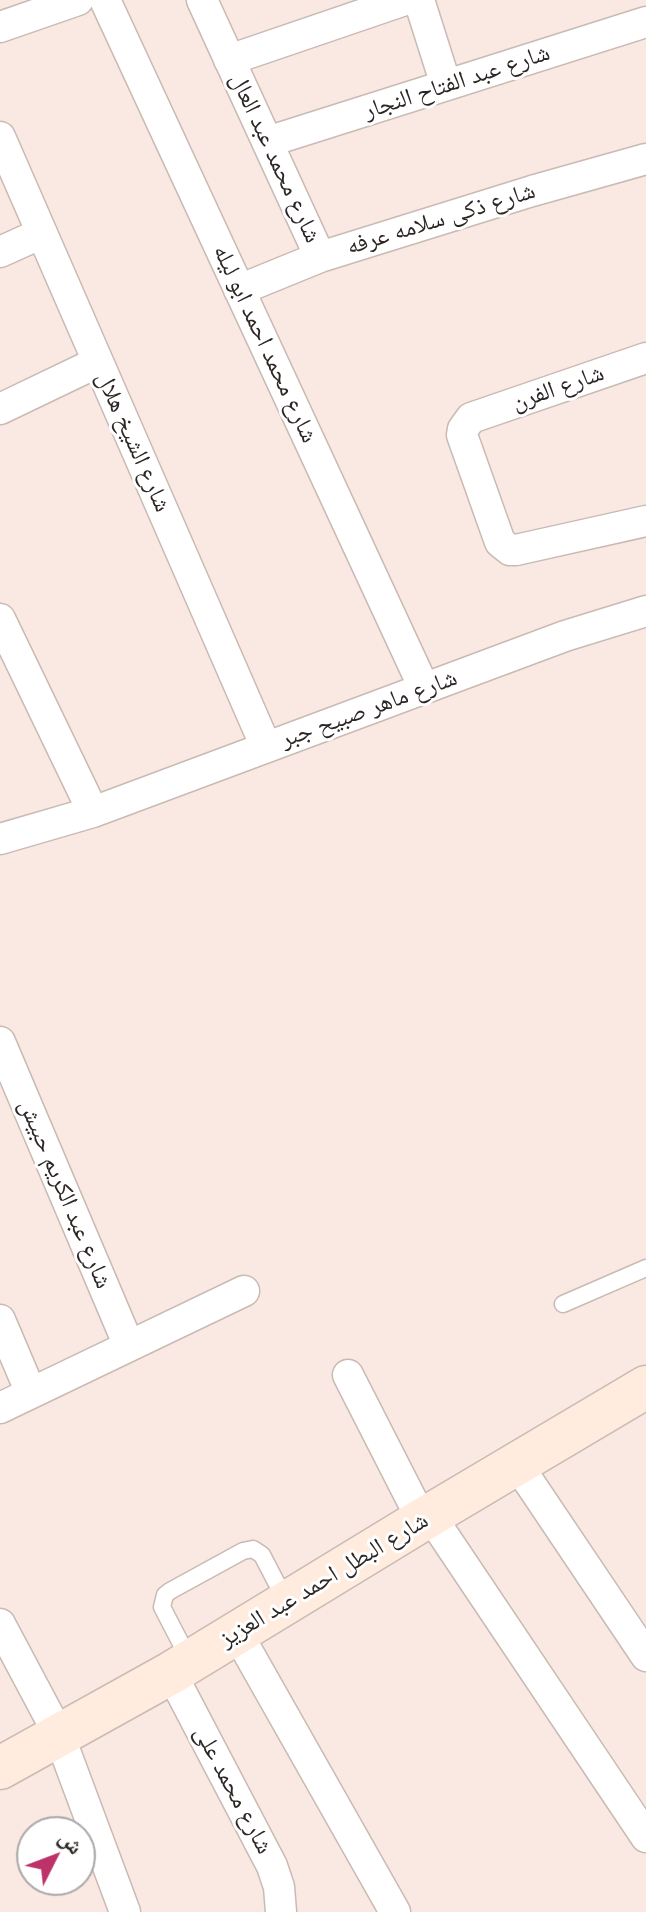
<!DOCTYPE html>
<meta charset="utf-8">
<style>
body{margin:0}
#map{position:relative;width:646px;height:1912px;overflow:hidden;background:#f9e9e2;font-family:"Noto Serif","Noto Naskh Arabic",serif}
canvas{display:block}
.north{position:absolute;left:16px;top:1816px;width:80px;height:80px;box-sizing:border-box;background:#fff;border:2px solid #aba8a7;border-radius:50%;rotate:48deg;font-size:22px;font-weight:700;line-height:32px;text-align:center;color:#2c2624}
.north::after{content:'';display:block;margin:auto;width:28px;height:36px;background:#bd3268;clip-path:polygon(50% 0,100% 100%,50% 72%,0 100%)}
</style>
<div id="map">
<canvas width="646" height="1912"></canvas>
<div class="north">ش</div>
</div>
<script>
const ctx = document.querySelector('canvas').getContext('2d');
ctx.lineJoin = 'round';
const shape = rows => new Path2D(rows.map(r => 'M' + r).join(''));
function strokePath(path, color, width, dash) { ctx.strokeStyle = color; ctx.lineWidth = width; ctx.lineCap = dash ? 'butt' : 'round'; ctx.setLineDash(dash || []); ctx.stroke(path); }
function label(font, color, halo, rows, align = 'center') {
  ctx.font = font + ' "Noto Serif","Noto Naskh Arabic",serif'; ctx.lineWidth = 6; ctx.setLineDash([]); ctx.textBaseline = 'middle'; ctx.strokeStyle = halo; ctx.fillStyle = color; for (const [text, x, y, turn = 0] of rows) {
    ctx.save(); ctx.translate(x, y); ctx.rotate((+turn || 0) * Math.PI / 180); ctx.textAlign = isNaN(turn) ? turn : align; if (halo) ctx.strokeText(text, 0, 0); ctx.fillText(text, 0, 0); ctx.restore();
  }
}
const service = shape([
 [563,1304,646,1268],
 [190,1661,162,1607,165,1595,170,1591,243,1551,253,1549,262,1555,286,1601]
]);
const minor = shape([
 [105,0,424,688],
 [202,0,320,257],
 [419,0,446,85],
 [0,27,78,0],
 [229,60,405,0],
 [0,137,266,747],
 [267,142,646,22],
 [0,252,42,233],
 [239,290,320,257,532,191,646,159],
 [646,358,471,418,463,429,462,435,500,542,510,550,516,550,646,521],
 [0,409,98,362],
 [0,619,93,812],
 [0,839,93,812,565,636,646,611],
 [0,1042,129,1346],
 [0,1320,31,1393],
 [348,1375,422,1520],
 [0,1408,244,1291],
 [517,1464,646,1656],
 [430,1515,646,1837],
 [0,1624,59,1735,125,1912],
 [237,1633,395,1912],
 [171,1673,272,1866,279,1887,281,1912]
]);
const secondary = shape([
 [0,1768,171,1673,422,1520,646,1387]
]);
const streetNames = [
 ["شارع عبد الفتاح النجار",457,82,-18],
 ["شارع محمد عبد العال",275,158,65],
 ["شارع ذكى سلامه عرفه",441,219,-17],
 ["شارع محمد احمد ابو ليله",265,344,65],
 ["شارع الفرن",558,388,-19],
 ["شارع الشيخ هلال",133,442,66],
 ["شارع ماهر صبيح جبر",369,709,-20],
 ["شارع عبد الكريم حبيش",65,1194,67],
 ["شارع البطل احمد عبد العزيز",324,1580,-31],
 ["شارع محمد على",233,1790,62]
];
strokePath(service, '#c9bab3', 19);
strokePath(minor, '#c9bab3', 33);
strokePath(secondary, '#c9bab3', 45);
strokePath(service, '#fff', 16);
strokePath(minor, '#fff', 30);
strokePath(secondary, '#ffecde', 42);
label('24px', '#2c2624', '#fff', streetNames);
</script>
